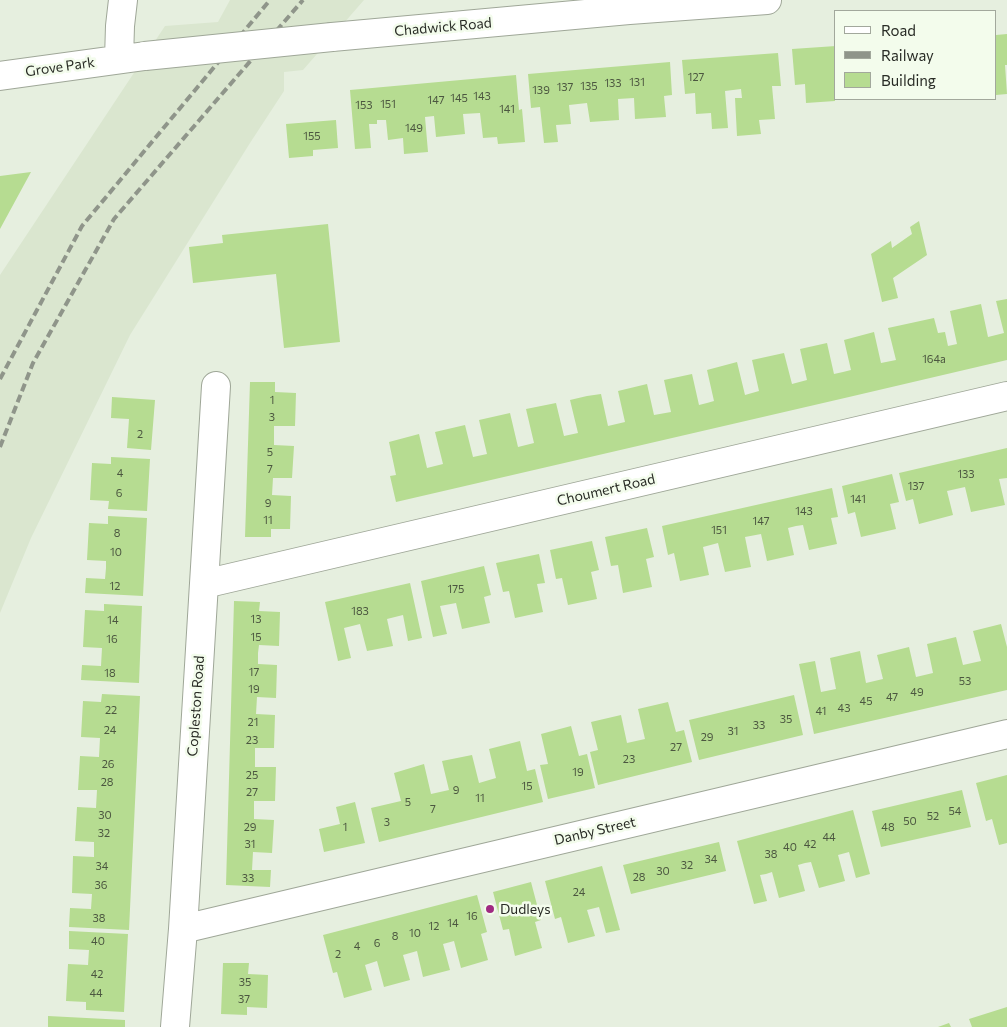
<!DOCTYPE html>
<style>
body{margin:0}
#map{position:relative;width:1007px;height:1027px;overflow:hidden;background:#e6efdf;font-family:Commissioner,sans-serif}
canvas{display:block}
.legend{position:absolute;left:834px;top:10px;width:162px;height:90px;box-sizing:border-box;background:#f3fcec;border:1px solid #a2a89c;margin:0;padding:6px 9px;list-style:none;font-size:15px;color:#282b25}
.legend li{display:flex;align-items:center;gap:10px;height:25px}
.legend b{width:25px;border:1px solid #a2a89c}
</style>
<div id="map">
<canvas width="1007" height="1027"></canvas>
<ul class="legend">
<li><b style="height:6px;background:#fff"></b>Road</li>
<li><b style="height:6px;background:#8f958a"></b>Railway</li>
<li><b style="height:14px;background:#b6dc91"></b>Building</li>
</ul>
</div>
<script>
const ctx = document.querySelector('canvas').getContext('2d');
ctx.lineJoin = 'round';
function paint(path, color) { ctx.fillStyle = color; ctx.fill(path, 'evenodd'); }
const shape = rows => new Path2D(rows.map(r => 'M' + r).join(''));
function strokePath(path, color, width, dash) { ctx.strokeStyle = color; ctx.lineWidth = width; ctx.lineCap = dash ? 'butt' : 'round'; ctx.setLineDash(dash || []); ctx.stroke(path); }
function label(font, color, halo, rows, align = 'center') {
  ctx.font = font + ' Commissioner,sans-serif'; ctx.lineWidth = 5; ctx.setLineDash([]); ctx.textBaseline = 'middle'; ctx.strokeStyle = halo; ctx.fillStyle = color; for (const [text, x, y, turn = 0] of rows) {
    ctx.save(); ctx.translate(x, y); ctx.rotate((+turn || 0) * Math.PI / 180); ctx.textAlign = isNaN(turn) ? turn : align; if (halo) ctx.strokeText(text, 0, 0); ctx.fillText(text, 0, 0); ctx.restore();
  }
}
const built = shape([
 [230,0,364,0,303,70,284,72,284,91,250,143,130,335,31,538,0,613,0,275,165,26,218,22]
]);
const building = shape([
 [1007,34,1007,65,1005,65,1007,94,996,95,996,35],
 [836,46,836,81,834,81,835,101,806,103,805,84,795,85,792,49],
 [778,53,781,86,772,86,775,119,759,120,761,134,737,136,735,98,742,98,741,89,725,91,728,128,712,129,711,113,696,114,695,93,685,94,682,60],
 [670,62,672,95,664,96,666,117,635,119,634,98,618,99,619,120,590,122,587,103,569,105,571,124,556,125,558,142,544,143,540,107,531,108,528,74],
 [516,75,519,110,522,109,525,142,498,144,497,137,483,138,480,113,463,114,465,134,436,137,434,116,425,117,428,152,404,154,403,138,388,140,386,120,377,120,377,124,369,124,371,148,355,149,350,90],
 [336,120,338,148,313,150,313,156,289,158,286,124],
 [31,172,0,229,0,176],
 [919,221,927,255,893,278,898,298,882,302,871,254,891,241,892,248,912,234,910,227],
 [328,224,340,342,284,348,276,274,193,283,189,247,223,243,222,235],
 [1007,299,1007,360,849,397,396,502,390,476,396,475,389,442,419,434,427,468,443,464,435,432,465,425,473,457,487,454,479,420,510,413,518,447,534,443,526,409,556,403,564,436,578,433,570,400,587,396,601,394,608,426,625,422,618,391,647,384,654,415,671,412,664,380,692,374,699,405,707,403,714,401,707,370,737,362,745,395,759,391,752,360,784,353,792,384,807,380,800,349,827,343,834,374,843,372,851,370,844,340,874,332,881,363,896,360,888,328,934,318,938,333,945,332,948,346,957,344,950,311,981,304,988,337,1004,333,996,301],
 [250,382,275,382,275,392,296,393,295,426,274,426,274,445,294,446,292,478,273,478,272,495,291,496,290,529,271,529,271,537,245,537],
 [112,397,155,400,151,450,127,448,129,419,111,418],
 [1007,448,1007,478,999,479,1005,505,971,512,965,487,947,491,953,515,919,524,913,499,906,501,899,473],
 [111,457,150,459,147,511,108,509,109,501,90,500,92,463,111,464],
 [892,474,899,502,890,504,896,529,861,537,855,512,848,514,842,486],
 [832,488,838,517,831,518,837,544,809,550,803,525,796,526,788,528,794,555,767,561,761,534,745,537,751,567,725,572,718,543,703,547,709,575,680,581,674,553,668,555,662,526],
 [108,516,147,518,143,596,85,593,86,578,105,579,106,568,106,561,87,560,89,523,108,524],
 [647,528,654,557,646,559,652,587,623,593,618,565,611,566,605,537],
 [592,541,599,570,591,572,597,599,568,605,562,578,556,579,550,550],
 [539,554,545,583,537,584,543,612,515,618,509,591,503,592,496,563],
 [484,566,491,595,484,597,490,623,462,629,456,603,440,606,447,634,433,637,421,581],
 [410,583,422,638,408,641,403,615,387,619,393,646,367,651,360,624,344,628,351,658,338,661,325,602],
 [234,601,260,602,259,611,280,612,279,646,259,645,258,653,258,664,277,665,276,698,257,697,256,714,275,715,274,748,255,748,255,767,276,767,275,801,254,801,254,819,274,820,272,853,253,852,252,870,271,870,270,887,226,885],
 [104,604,142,606,139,683,81,680,82,665,101,666,102,648,83,647,85,610,104,611],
 [1001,624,1007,647,1007,690,814,734,799,664,815,661,821,692,836,689,830,658,860,651,866,683,883,679,877,655,909,647,916,677,933,673,927,644,956,637,963,665,981,661,973,631],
 [102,694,140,696,129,930,69,927,70,908,91,909,92,894,72,893,73,856,94,857,94,842,75,841,77,807,96,808,97,790,78,790,80,756,99,757,100,738,81,737,83,701,101,702],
 [794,695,803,735,699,760,689,720],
 [668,702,676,732,684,730,692,762,598,785,590,752,598,750,591,722,621,715,627,743,645,739,638,709],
 [571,726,579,756,587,754,595,788,548,799,540,765,548,764,541,734],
 [520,741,527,771,535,769,543,802,379,842,371,808,401,801,394,773,424,764,431,794,449,790,442,761,472,755,479,783,496,778,489,749],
 [1007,775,1007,843,999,845,992,819,986,821,976,783],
 [962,790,971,827,881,847,872,811],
 [355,802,365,843,324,852,319,829,340,824,336,807],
 [853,810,870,874,856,878,849,852,838,855,845,881,819,888,811,862,805,863,798,865,805,891,779,898,772,872,766,874,760,875,767,901,754,904,737,841],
 [719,842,726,871,631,894,623,865],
 [602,866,620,930,606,933,599,907,587,910,595,936,568,943,561,917,555,919,545,881],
 [531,882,541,920,535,922,542,948,515,956,509,929,503,930,493,892],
 [477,895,487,932,481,934,488,960,461,968,454,941,443,944,450,970,423,977,417,951,403,955,410,980,384,987,377,961,365,965,372,990,344,998,337,972,333,973,323,935],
 [69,931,128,934,124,1012,86,1010,86,1002,66,1001,68,964,88,965,89,950,69,949],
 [223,963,249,963,248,974,268,975,267,1008,247,1007,247,1015,221,1014],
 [1007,1007,1007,1027,972,1027,969,1019],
 [48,1016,125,1020,125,1027,48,1027],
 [949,1023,951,1027,938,1027]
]);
const minor = shape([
 [332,37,629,10,767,0],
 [119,59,120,26,123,0],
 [0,76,145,56],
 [204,584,1007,396],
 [183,929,1007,734],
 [175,1027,183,929,216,386]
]);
const rail = shape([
 [0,379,82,226,270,0],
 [0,447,33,363,114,219,303,0]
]);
const minorBridge = shape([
 [145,56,332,37]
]);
const markers = [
 [490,909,5,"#a02982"]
];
const numberNames = [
 ["127",696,77],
 ["131",637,82],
 ["133",613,83],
 ["135",589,86],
 ["137",565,87],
 ["139",541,90],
 ["143",482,96],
 ["145",459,98],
 ["147",436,100],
 ["151",388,104],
 ["153",364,105],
 ["141",507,109],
 ["149",414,128],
 ["155",312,136],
 ["164a",934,359],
 ["1",272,400],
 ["3",272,417],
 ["2",140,434],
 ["5",270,452],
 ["7",270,469],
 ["4",120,473],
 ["133",966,474],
 ["137",916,486],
 ["6",119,493],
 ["141",858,499],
 ["9",268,503],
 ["143",804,511],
 ["11",268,520],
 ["147",761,521],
 ["151",719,530],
 ["8",117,533],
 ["10",116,552],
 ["12",115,586],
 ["175",456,589],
 ["183",360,611],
 ["13",256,619],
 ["14",113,620],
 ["15",256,637],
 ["16",112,639],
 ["17",254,672],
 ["18",110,673],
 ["53",965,681],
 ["19",254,689],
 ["49",917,692],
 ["47",892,697],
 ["45",866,701],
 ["43",844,708],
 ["22",111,710],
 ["41",821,711],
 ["35",786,719],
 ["21",253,722],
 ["33",759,725],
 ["24",110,730],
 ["31",733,731],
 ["29",707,737],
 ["23",252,740],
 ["27",676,747],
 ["23",629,759],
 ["26",108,764],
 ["19",578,772],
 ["25",252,775],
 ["28",107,782],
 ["15",527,786],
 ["9",456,790],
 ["27",252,792],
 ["11",480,798],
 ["5",408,802],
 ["7",433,809],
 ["54",955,811],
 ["30",105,815],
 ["52",933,816],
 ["50",910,821],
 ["3",387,822],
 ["29",250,827],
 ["1",345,827],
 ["48",888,827],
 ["32",104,833],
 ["44",829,837],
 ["31",250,844],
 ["42",810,844],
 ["40",790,847],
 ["38",771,854],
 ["34",711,859],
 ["32",687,865],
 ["34",102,866],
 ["30",663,871],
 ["28",639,877],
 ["33",248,878],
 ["36",101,885],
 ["24",579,892],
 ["16",472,916],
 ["38",99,918],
 ["14",453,923],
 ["12",434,926],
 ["10",415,933],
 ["8",395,936],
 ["40",98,941],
 ["6",377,943],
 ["4",357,946],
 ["2",338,954],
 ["42",97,974],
 ["35",245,982],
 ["44",96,993],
 ["37",244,999]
];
const streetNames = [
 ["Chadwick Road",443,27,-5],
 ["Grove Park",60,67,-8],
 ["Choumert Road",606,490,-13],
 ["Copleston Road",196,706,-86],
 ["Danby Street",595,831,-13]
];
const poiNames = [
 ["Dudleys",500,909]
];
paint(built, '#dae6cf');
paint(building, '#b6dc91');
strokePath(minor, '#9fa798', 30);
strokePath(minor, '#fff', 28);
strokePath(rail, '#8f958a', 4, [8, 4]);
strokePath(minorBridge, '#9fa798', 30, []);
strokePath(minorBridge, '#fff', 28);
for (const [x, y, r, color] of markers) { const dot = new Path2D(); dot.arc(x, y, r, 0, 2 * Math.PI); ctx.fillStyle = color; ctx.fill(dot); strokePath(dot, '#f3fcec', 2); }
label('11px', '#4c5740', null, numberNames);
label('14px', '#282b25', '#f3fcec', streetNames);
label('14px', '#282b25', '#f3fcec', poiNames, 'left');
</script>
